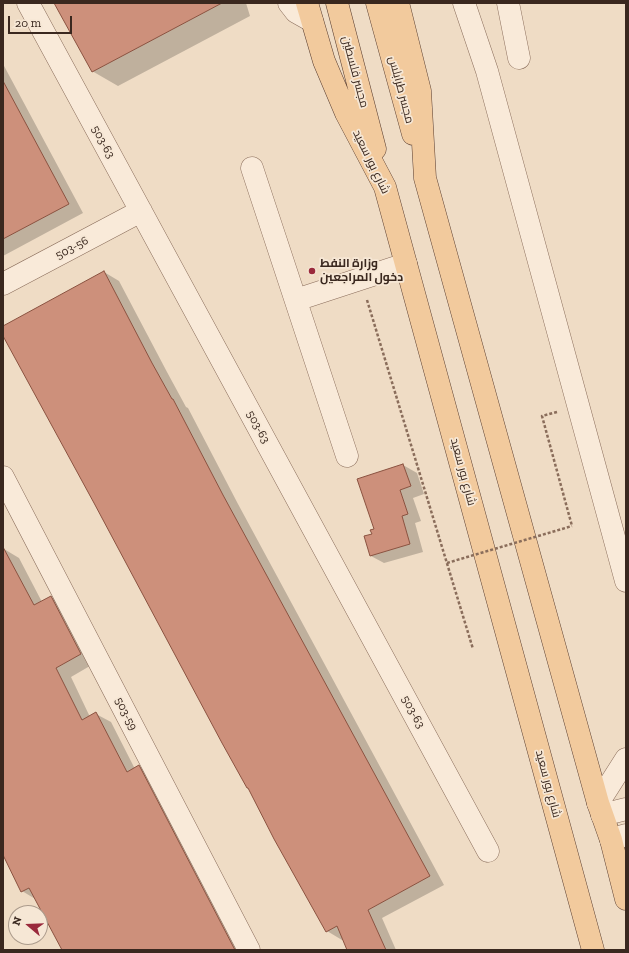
<!DOCTYPE html>
<meta charset="utf-8">
<style>
body{margin:0}
#map{position:relative;width:629px;height:953px;overflow:hidden;background:#efdcc5;font-family:"Zilla Slab",serif}
canvas{display:block}
.frame{position:absolute;inset:0;border:4px solid #3a281f;pointer-events:none}
.north{position:absolute;left:8px;top:905px;width:40px;height:40px;box-sizing:border-box;background:#f6e7d5;border:1px solid #ab9b8c;border-radius:50%;rotate:289deg;font-size:11px;font-weight:700;line-height:16px;text-align:center;color:#3a281f}
.north::after{content:'';display:block;margin:auto;width:14px;height:18px;background:#9a2a3c;clip-path:polygon(50% 0,100% 100%,50% 72%,0 100%)}
.scale{position:absolute;left:8px;top:16px;width:64px;height:18px;box-sizing:border-box;border:2px solid #3a281f;border-top:0;padding-left:5px;font-size:12px;line-height:14px;white-space:nowrap;color:#3a281f;-webkit-text-stroke:3px #f6e7d5;paint-order:stroke}
</style>
<div id="map">
<canvas width="629" height="953"></canvas>
<div class="frame"></div>
<div class="north">N</div>
<div class="scale">20 m</div>
</div>
<script>
const ctx = document.querySelector('canvas').getContext('2d');
ctx.lineJoin = 'round';
function paint(path, color) { ctx.fillStyle = color; ctx.fill(path, 'evenodd'); }
const shape = rows => new Path2D(rows.map(r => 'M' + r).join(''));
function strokePath(path, color, width, dash) { ctx.strokeStyle = color; ctx.lineWidth = width; ctx.lineCap = dash ? 'butt' : 'round'; ctx.setLineDash(dash || []); ctx.stroke(path); }
function label(font, color, halo, rows, align = 'center') {
  ctx.font = font + ' "Zilla Slab",Cairo,serif'; ctx.lineWidth = 3.5; ctx.setLineDash([]); ctx.textBaseline = 'middle'; ctx.strokeStyle = halo; ctx.fillStyle = color; for (const [text, x, y, turn = 0] of rows) {
    ctx.save(); ctx.translate(x, y); ctx.rotate((+turn || 0) * Math.PI / 180); ctx.textAlign = isNaN(turn) ? turn : align; if (halo) ctx.strokeText(text, 0, 0); ctx.fillText(text, 0, 0); ctx.restore();
  }
}
const shadow = shape([
 [55,3,246,3,250,16,118,86,92,71],
 [3,64,83,213,3,256],
 [104,272,119,281,167,372,186,407,188,408,238,504,444,885,382,918,396,950,348,950,344,939,342,940,327,931,3,334,3,328],
 [403,465,417,473,424,494,413,498,421,521,415,523,423,552,384,563,371,556,375,529,359,480],
 [4,549,19,558,42,602,51,597,66,606,95,663,71,677,90,717,96,714,111,722,135,769,139,766,154,775,245,950,63,950,37,900,22,891,3,853]
]);
const building = shape([
 [54,3,222,3,92,72,54,3],
 [3,81,69,204,3,239,3,81],
 [104,271,152,363,172,399,173,399,223,495,430,876,368,910,386,950,347,950,337,926,326,932,274,839,248,788,247,788,222,743,94,503,3,336,3,326,104,271],
 [403,464,411,486,400,490,408,514,402,516,410,544,370,556,364,536,372,534,370,530,374,529,357,479,403,464],
 [3,547,34,605,51,596,81,654,56,668,82,720,96,712,127,772,139,765,235,950,62,950,29,888,21,892,3,855,3,547]
]);
const path = shape([
 [367,300,473,649],
 [557,412,542,416,572,526]
]);
const minor = shape([
 [28,3,488,851],
 [289,3,296,12,312,21],
 [464,3,487,71,626,581],
 [508,3,519,58],
 [252,168,347,456],
 [3,284,141,211],
 [296,300,406,264],
 [3,477,249,950],
 [598,803,626,759],
 [602,815,626,809],
 [611,840,626,835]
]);
const major = shape([
 [307,3,324,61,346,113,385,187,593,950],
 [337,3,375,149],
 [377,3,413,134],
 [398,3,420,91,425,178,598,803,611,840,626,899]
]);
const pathBridge = shape([
 [447,563,572,526]
]);
const markers = [
 [312,271,4,"#9a2a3c"]
];
const streetNames = [
 ["مجسر فلسطين",355,72,75],
 ["مجسر طرابلس",401,90,75],
 ["503-63",103,142,61],
 ["شارع بور سعيد",371,162,64],
 ["503-56",72,248,-28],
 ["503-63",258,427,61],
 ["شارع بور سعيد",463,472,75],
 ["503-63",413,712,61],
 ["503-59",126,714,63],
 ["شارع بور سعيد",548,784,75]
];
const poiNames = [
 ["وزارة النفط",320,264],
 ["دخول المراجعين",320,278]
];
paint(shadow, '#0003');
paint(building, '#cd907b');
strokePath(building, '#8a5240', 1);
strokePath(minor, '#8a6d5b', 23);
strokePath(major, '#583c2f', 23);
strokePath(path, '#8a6d5b', 2.5, [3, 2]);
strokePath(minor, '#f9ead9', 22);
strokePath(major, '#f2ca9d', 22);
strokePath(pathBridge, '#8a6d5b', 2.5, [3, 2]);
for (const [x, y, r, color] of markers) { const dot = new Path2D(); dot.arc(x, y, r, 0, 2 * Math.PI); ctx.fillStyle = color; ctx.fill(dot); strokePath(dot, '#f6e7d5', 1.5); }
label('12px', '#3a281f', '#f6e7d5', streetNames);
label('bold 12px', '#3a281f', '#f6e7d5', poiNames, 'left');
</script>
